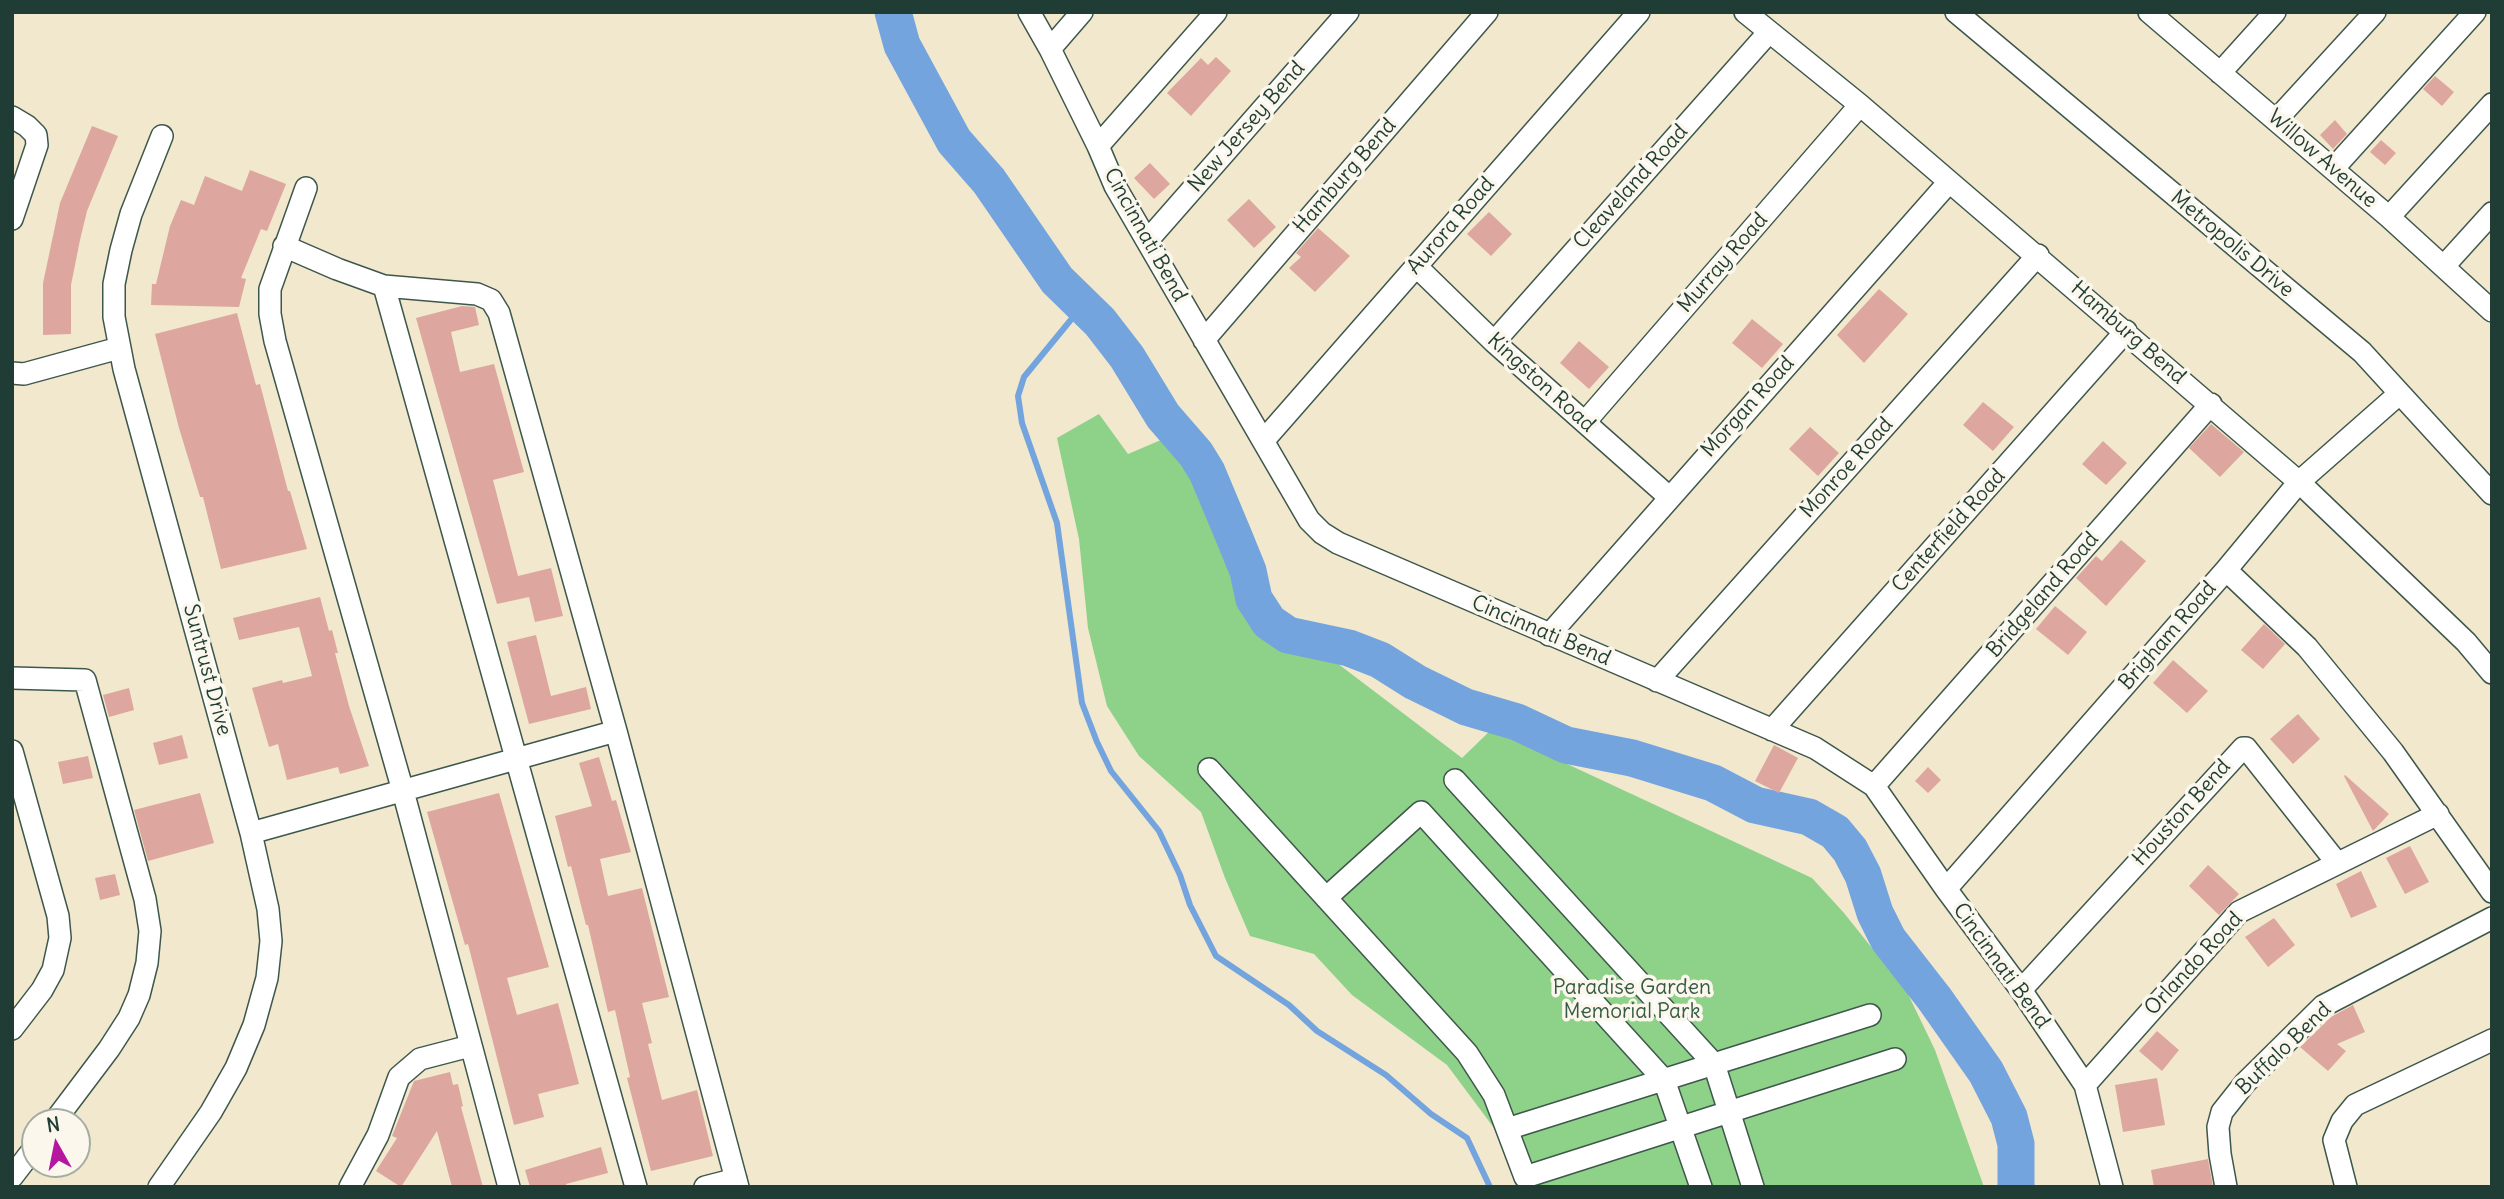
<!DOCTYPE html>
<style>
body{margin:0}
#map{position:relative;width:2504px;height:1199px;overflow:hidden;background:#f1e8ce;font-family:Delius,sans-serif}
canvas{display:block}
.frame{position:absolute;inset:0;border:14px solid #1f3d34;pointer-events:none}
.north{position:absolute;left:21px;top:1108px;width:70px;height:70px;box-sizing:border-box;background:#fbf7ec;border:2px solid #a3ada2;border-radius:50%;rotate:351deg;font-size:19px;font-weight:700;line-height:28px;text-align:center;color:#1f3d34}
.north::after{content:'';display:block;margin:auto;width:24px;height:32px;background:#b5179e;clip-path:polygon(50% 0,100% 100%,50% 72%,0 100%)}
</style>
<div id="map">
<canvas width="2504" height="1199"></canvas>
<div class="frame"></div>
<div class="north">N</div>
</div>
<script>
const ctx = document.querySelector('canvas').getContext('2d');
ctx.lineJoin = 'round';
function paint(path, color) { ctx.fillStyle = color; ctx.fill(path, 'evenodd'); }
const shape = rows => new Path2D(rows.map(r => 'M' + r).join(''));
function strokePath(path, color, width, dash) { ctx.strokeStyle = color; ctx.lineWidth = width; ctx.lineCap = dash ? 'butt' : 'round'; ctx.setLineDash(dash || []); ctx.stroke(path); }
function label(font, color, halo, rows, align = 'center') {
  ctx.font = font + ' Delius,sans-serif'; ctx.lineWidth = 7; ctx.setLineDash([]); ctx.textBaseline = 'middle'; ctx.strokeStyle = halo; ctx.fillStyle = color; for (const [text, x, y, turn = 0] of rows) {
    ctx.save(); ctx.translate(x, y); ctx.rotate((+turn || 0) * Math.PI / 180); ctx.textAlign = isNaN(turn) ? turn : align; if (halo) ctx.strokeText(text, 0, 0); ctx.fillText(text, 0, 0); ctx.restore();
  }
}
const green = shape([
 [1099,414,1128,454,1168,437,1218,512,1239,553,1254,627,1274,646,1337,663,1462,758,1492,729,1812,878,1844,913,1907,992,1935,1050,1984,1187,1519,1187,1494,1128,1447,1065,1352,995,1314,954,1250,936,1225,878,1201,812,1139,756,1107,706,1088,628,1079,539,1057,438]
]);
const stream = shape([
 [1083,305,1024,377,1018,396,1022,423,1057,523,1082,703,1097,742,1111,771,1159,831,1180,875,1190,905,1216,956,1289,1005,1317,1031,1386,1075,1431,1114,1467,1138,1490,1187]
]);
const river = shape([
 [893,12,902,45,954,141,989,181,1057,280,1100,322,1127,357,1163,416,1196,454,1207,472,1235,539,1248,571,1254,599,1269,622,1288,635,1349,648,1380,660,1415,682,1466,707,1517,722,1566,745,1632,758,1713,783,1755,805,1809,817,1835,832,1850,850,1863,875,1875,913,1888,939,1934,998,1986,1072,2009,1117,2016,1144,2016,1187]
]);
const building = shape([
 [1216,57,1231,71,1191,116,1167,93,1201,58,1208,65],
 [2435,76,2454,92,2442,106,2423,89],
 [2335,120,2347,134,2333,149,2320,135],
 [92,126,118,136,87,211,80,240,71,285,71,334,43,335,43,283,60,203],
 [2381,140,2396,153,2385,165,2370,152],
 [1150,163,1170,184,1154,199,1134,178],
 [250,170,286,184,267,231,261,229,241,278,246,279,239,307,151,305,152,284,156,284,170,226,181,200,194,205,205,176,242,191],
 [1249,199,1276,227,1254,248,1227,220],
 [1489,212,1512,234,1491,256,1467,234],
 [1318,228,1350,256,1315,292,1289,268,1301,257,1296,253],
 [1879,289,1908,314,1864,363,1837,335],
 [462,306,475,307,479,325,451,332,460,372,494,364,524,472,493,480,518,576,551,568,563,616,535,622,529,597,497,604,416,318],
 [237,313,256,385,260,384,288,491,290,491,307,549,221,569,203,497,200,497,179,428,155,334],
 [1752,319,1783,344,1762,368,1732,343],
 [1579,341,1609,367,1589,389,1560,363],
 [1983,402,2014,427,1993,451,1963,425],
 [2211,424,2244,452,2220,477,2189,448],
 [1810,427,1839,453,1818,476,1789,449],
 [2103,441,2127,463,2106,485,2082,464],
 [2121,540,2146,561,2106,606,2076,578,2096,556,2102,561],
 [320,597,329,631,332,630,338,653,335,653,349,706,369,766,340,774,338,767,287,780,278,744,269,747,252,688,282,680,283,683,312,676,299,627,239,640,233,618],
 [2055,606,2087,632,2068,655,2036,629],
 [2264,624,2285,644,2263,669,2241,650],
 [536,635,551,696,586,687,591,709,529,724,507,642],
 [2173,660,2208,691,2187,713,2153,683],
 [129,688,134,710,109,717,103,695],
 [2298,714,2320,739,2293,764,2270,739],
 [182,735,188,758,159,765,153,743],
 [1774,745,1798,758,1779,793,1755,781],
 [88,756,93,778,63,784,58,762],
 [599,757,612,801,616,800,631,852,600,859,608,896,642,888,669,997,642,1003,652,1043,648,1044,662,1100,697,1090,713,1156,651,1171,627,1078,630,1077,615,1010,608,1012,588,925,586,925,571,866,568,867,555,816,592,806,579,763],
 [1928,767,1941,780,1928,793,1915,781],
 [2345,775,2389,814,2373,831,2344,776],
 [200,793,214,843,148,861,134,810],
 [499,793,549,967,507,978,517,1015,558,1003,579,1084,538,1094,544,1117,514,1125,468,944,465,945,427,812],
 [2410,846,2429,882,2405,894,2386,858],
 [2208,865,2239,894,2219,915,2189,886],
 [2361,871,2377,907,2351,918,2336,884],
 [115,874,120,895,100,900,95,878],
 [2274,918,2295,945,2268,967,2245,937],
 [2353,1005,2365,1032,2337,1044,2346,1051,2328,1071,2300,1047,2331,1017],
 [2157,1031,2179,1050,2162,1071,2139,1051],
 [450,1072,453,1085,458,1084,463,1106,461,1107,483,1187,452,1187,437,1131,401,1187,376,1171,397,1138,392,1136,414,1081],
 [2157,1078,2165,1125,2123,1132,2115,1085],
 [601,1147,608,1173,566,1184,567,1187,530,1187,525,1170],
 [2208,1159,2213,1187,2154,1187,2151,1170]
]);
const minor = shape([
 [1029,12,1050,49,1098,146,1115,186,1309,520,1322,533,1338,543,1815,748,1874,786,1946,889,2021,990,2085,1085,2112,1187],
 [1745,12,1860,105,2299,482,2466,642,2492,673],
 [1956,12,2362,352,2492,494],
 [2149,12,2389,217,2492,311],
 [1050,49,1082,12],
 [2220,73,2275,12],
 [12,117,27,126,36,135,37,145,12,219],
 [2277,119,2375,12],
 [1098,146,1216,12],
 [2333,169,2475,12],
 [306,188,270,289,270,314,275,341,403,791,509,1187],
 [2389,217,2492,104],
 [1147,241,1348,12],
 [284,246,337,269,384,286,477,294,491,300,499,313,616,731,738,1187],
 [1416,266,1494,342,1669,497],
 [2444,266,2492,213],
 [384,286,636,1187],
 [1204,340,1487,12],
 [1494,342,1769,32],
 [12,373,24,374,119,348],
 [1585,422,1860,105],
 [1264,440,1639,12],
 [2226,570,2307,647,2393,752,2492,892],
 [1549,635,1949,182],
 [12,678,85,680,145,899,150,931,147,963,139,995,129,1018,109,1049,54,1122],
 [1657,681,2038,255],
 [1772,730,2126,331],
 [12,751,58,916,60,938,53,970,42,990,12,1029],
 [1209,769,1467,1053,1494,1095,1525,1177,1895,1059],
 [1455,780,1714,1064,1753,1187],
 [1874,786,2211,404],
 [251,833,616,731],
 [1946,889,2226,570,2299,482,2399,394],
 [1326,898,1421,812,1664,1080,1701,1187],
 [2021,990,2243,748,2246,748,2337,863],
 [2085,1085,2239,912,2438,814],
 [1507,1129,1870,1015],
 [12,1177,35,1147],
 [159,1187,211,1112,236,1068,254,1025,267,978,271,941,268,909,251,833,124,369,114,317,114,284,121,250,131,214,162,136],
 [350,1187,378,1135,399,1077,420,1059,470,1046],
 [705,1187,736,1179],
 [2226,1187,2220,1154,2218,1127,2222,1112,2245,1083,2323,1006,2492,918],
 [2346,1187,2334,1140,2342,1121,2355,1105,2492,1040]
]);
const streetNames = [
 ["New Jersey Bend",1247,127,-49],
 ["Willow Avenue",2322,159,41],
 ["Hamburg Bend",1345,176,-49],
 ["Cleaveland Road",1631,187,-48],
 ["Aurora Road",1451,226,-49],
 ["Cincinnati Bend",1145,235,61],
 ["Metropolis Drive",2232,244,40],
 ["Murray Road",1723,263,-49],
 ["Hamburg Bend",2128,333,41],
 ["Kingston Road",1541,383,42],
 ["Morgan Road",1748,407,-48],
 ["Monroe Road",1847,468,-48],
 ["Centerfield Road",1949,531,-48],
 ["Bridgeland Road",2043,595,-49],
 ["Cincinnati Bend",1541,631,23],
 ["Brigham Road",2168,636,-49],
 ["Suntrust Drive",207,670,75],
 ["Houston Bend",2182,813,-48],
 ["Orlando Road",2194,964,-47],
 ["Cincinnati Bend",2001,966,54],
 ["Buffalo Bend",2284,1049,-44]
];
const parkNames = [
 ["Paradise Garden",1632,988],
 ["Memorial Park",1632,1012]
];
paint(green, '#8ed189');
strokePath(stream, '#73a4de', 6);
strokePath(river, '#73a4de', 37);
paint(building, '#dda79f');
strokePath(minor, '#3e574b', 24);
strokePath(minor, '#fff', 21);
label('21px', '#1f3d34', '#fbf7ec', streetNames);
label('21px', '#355b45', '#fbf7ec', parkNames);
</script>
